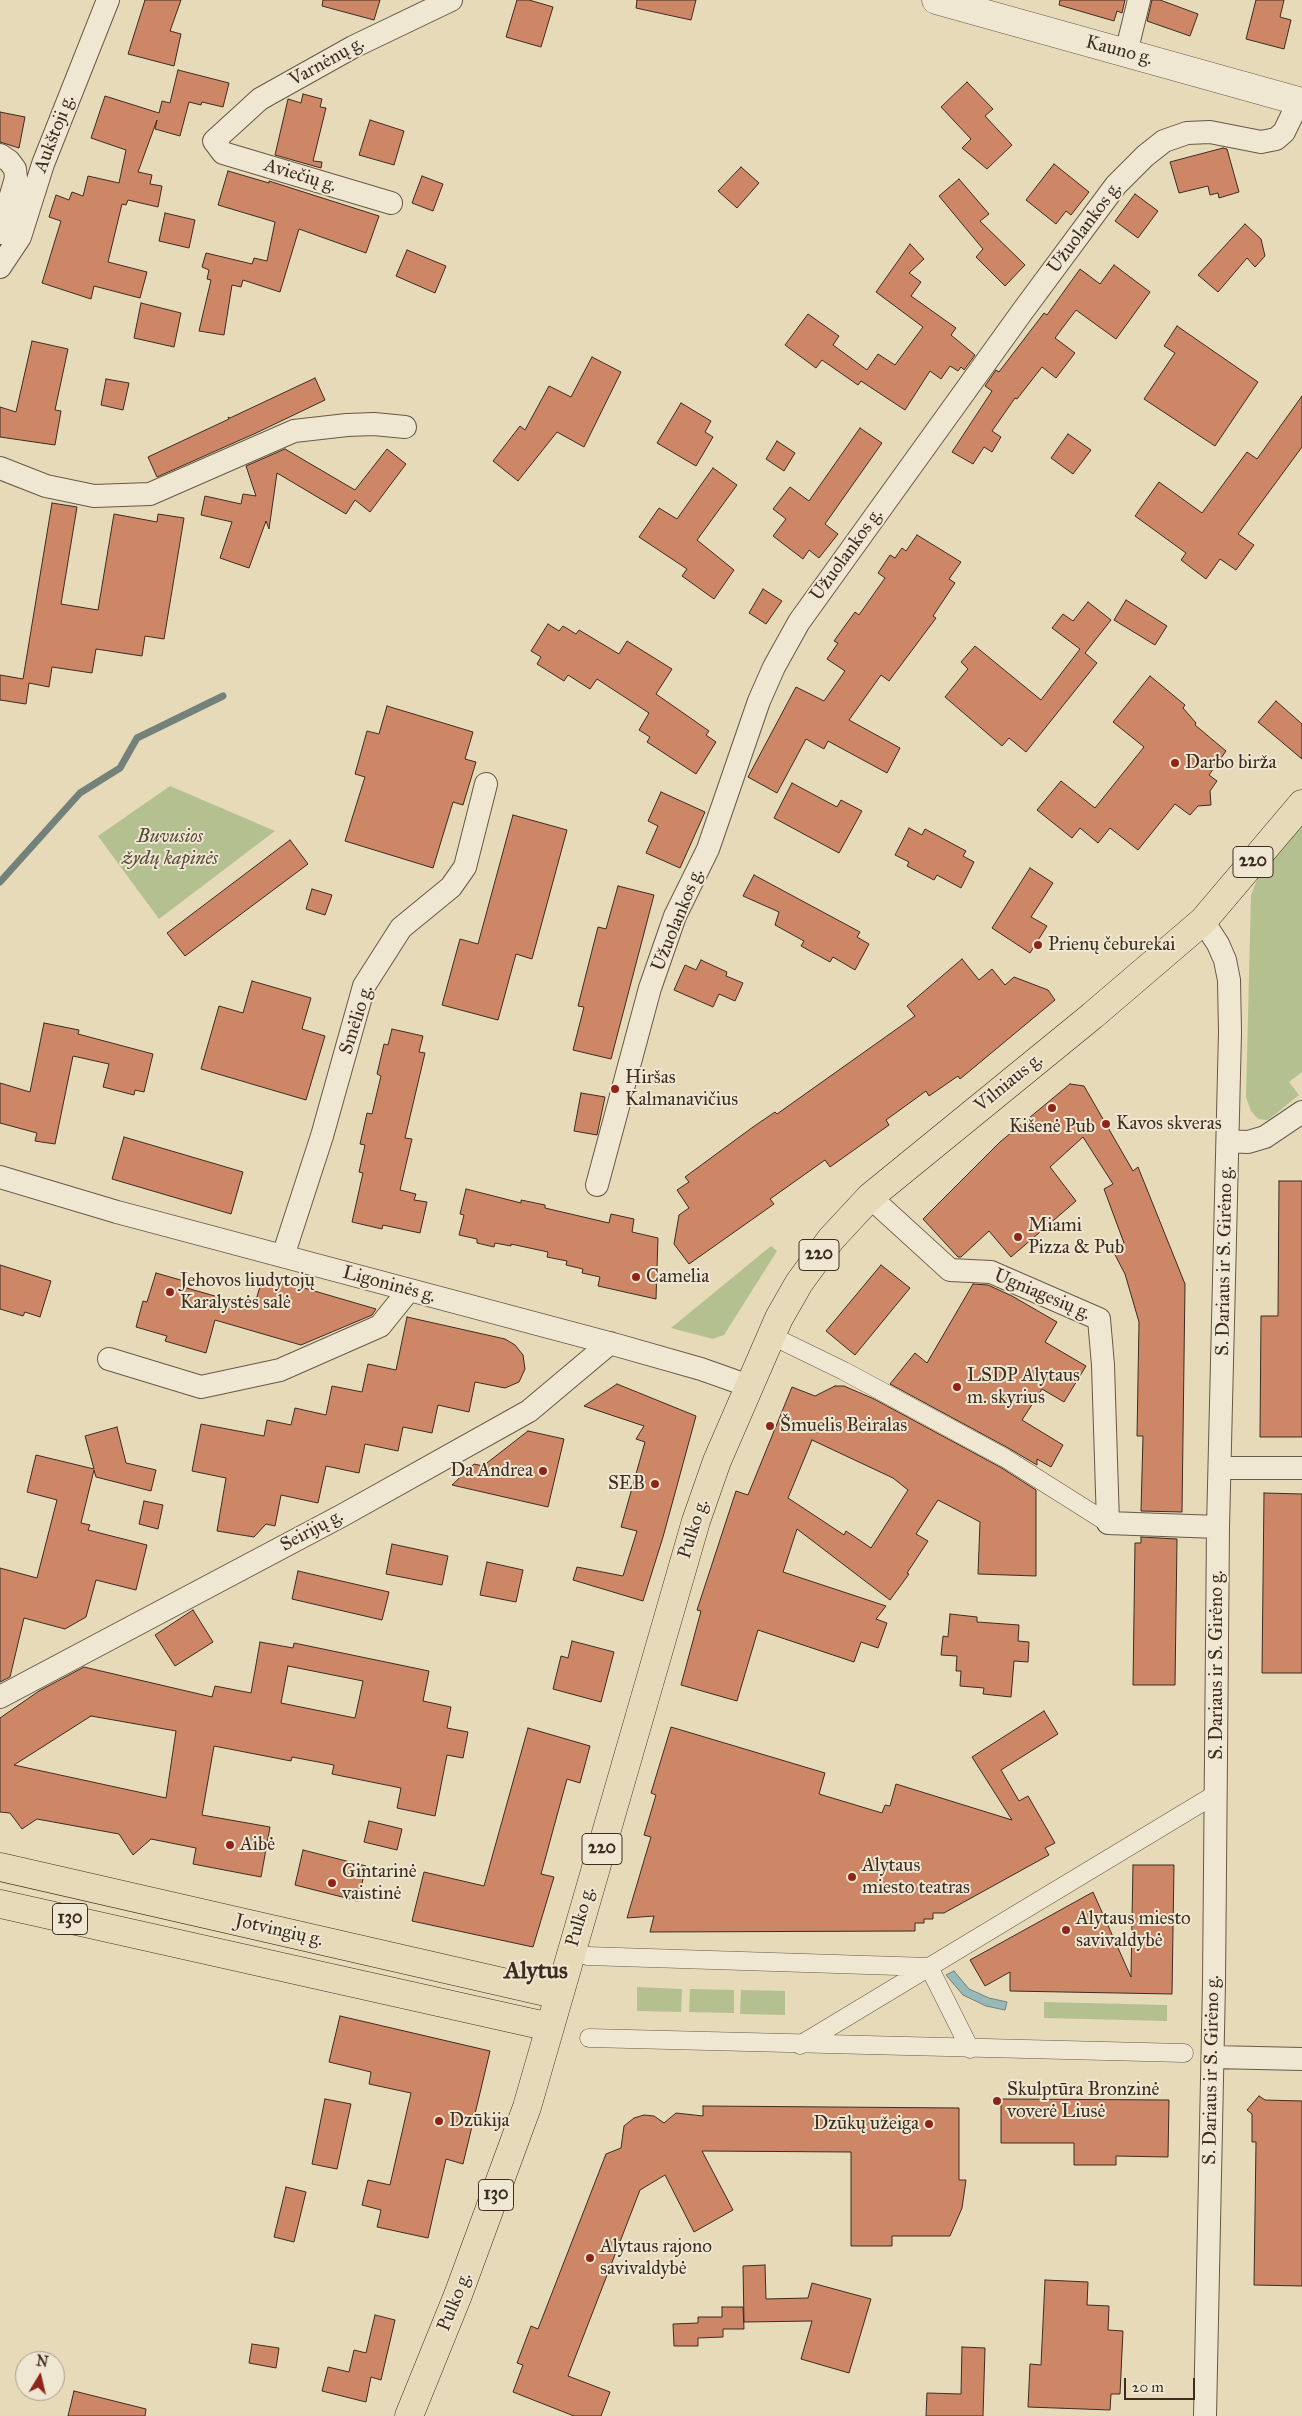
<!DOCTYPE html>
<meta charset="utf-8">
<style>
body{margin:0}
#map{position:relative;width:1302px;height:2416px;overflow:hidden;background:#e6dab9;font-family:"IM FELL Great Primer",serif}
canvas{display:block}
.north{position:absolute;left:15px;top:2351px;width:50px;height:50px;box-sizing:border-box;background:#efe7d2;border:1px solid #a89c8b;border-radius:50%;rotate:9deg;font-size:14px;font-weight:700;line-height:20px;text-align:center;color:#3e2c20}
.north::after{content:'';display:block;margin:auto;width:18px;height:22px;background:#8f2418;clip-path:polygon(50% 0,100% 100%,50% 72%,0 100%)}
.scale{position:absolute;left:1124px;top:2378px;width:71px;height:22px;box-sizing:border-box;border:2px solid #3e2c20;border-top:0;padding-left:6px;font-size:15px;line-height:18px;white-space:nowrap;color:#3e2c20;-webkit-text-stroke:4px #efe7d2;paint-order:stroke}
</style>
<div id="map">
<canvas width="1302" height="2416"></canvas>
<div class="north">N</div>
<div class="scale">20 m</div>
</div>
<script>
const ctx = document.querySelector('canvas').getContext('2d');
ctx.lineJoin = 'round';
function paint(path, color) { ctx.fillStyle = color; ctx.fill(path, 'evenodd'); }
const shape = rows => new Path2D(rows.map(r => 'M' + r).join(''));
function strokePath(path, color, width, dash) { ctx.strokeStyle = color; ctx.lineWidth = width; ctx.lineCap = dash ? 'butt' : 'round'; ctx.setLineDash(dash || []); ctx.stroke(path); }
function label(font, color, halo, rows, align = 'center') {
  ctx.font = font + ' "IM FELL Great Primer",serif'; ctx.lineWidth = 4; ctx.setLineDash([]); ctx.textBaseline = 'middle'; ctx.strokeStyle = halo; ctx.fillStyle = color; for (const [text, x, y, turn = 0] of rows) {
    ctx.save(); ctx.translate(x, y); ctx.rotate((+turn || 0) * Math.PI / 180); ctx.textAlign = isNaN(turn) ? turn : align; if (halo) ctx.strokeText(text, 0, 0); ctx.fillText(text, 0, 0); ctx.restore();
  }
}
const green = shape([
 [170,786,275,831,159,919,98,836],
 [1302,826,1302,1072,1289,1082,1299,1095,1268,1120,1258,1119,1251,1111,1246,1097,1251,895,1258,877],
 [771,1246,777,1251,724,1335,713,1339,671,1328],
 [637,1987,682,1989,681,2012,637,2011],
 [690,1989,734,1990,734,2013,689,2012],
 [741,1990,785,1991,785,2015,740,2014],
 [1044,2002,1167,2005,1167,2021,1044,2018]
]);
const water = shape([
 [954,1971,969,1989,989,1998,1007,2002,1005,2010,986,2006,963,1995,946,1975,954,1971]
]);
const stream = shape([
 [0,882,80,793,120,768,137,738,223,696]
]);
const building = shape([
 [145,0,181,0,170,31,181,34,174,66,128,54,145,0],
 [323,0,380,0,374,20,322,6,323,0],
 [517,0,529,0,553,7,541,47,506,37,517,0],
 [637,0,696,0,691,20,636,8,637,0],
 [1060,0,1125,0,1122,13,1117,11,1114,21,1059,5,1060,0],
 [1152,0,1160,0,1198,14,1190,36,1147,21,1152,0],
 [1256,0,1284,0,1280,17,1291,20,1284,49,1246,39,1256,0],
 [178,70,229,83,223,107,202,102,201,105,189,102,180,136,155,129,157,120,138,172,152,175,150,184,162,186,158,207,128,200,126,205,122,204,108,262,147,272,140,298,94,286,91,299,42,283,61,221,49,217,56,195,69,200,72,192,83,196,88,176,119,183,126,150,91,138,105,96,159,113,162,101,170,103,178,70],
 [967,82,993,109,985,116,1012,145,987,169,962,148,971,139,941,107,967,82],
 [303,94,322,99,320,107,326,108,313,161,322,162,321,168,275,155,288,99,301,103,303,94],
 [0,112,25,117,19,148,0,142,0,112],
 [370,120,404,131,394,165,359,155,370,120],
 [1223,148,1227,149,1239,192,1219,198,1218,193,1210,195,1208,186,1179,193,1170,162,1223,148],
 [1054,164,1089,192,1071,215,1066,211,1056,224,1026,200,1054,164],
 [741,167,759,183,737,208,718,191,741,167],
 [228,171,269,183,269,181,379,216,366,253,299,229,280,292,243,280,241,287,232,285,224,335,199,331,211,280,207,279,209,270,202,267,206,253,252,264,254,258,267,261,275,222,218,205,228,171],
 [422,176,443,184,433,211,412,203,422,176],
 [959,179,989,214,980,221,1025,265,1005,286,976,257,983,249,939,196,959,179],
 [1135,194,1158,211,1138,238,1115,221,1135,194],
 [165,213,195,220,189,248,159,241,165,213],
 [1245,224,1261,239,1265,256,1255,267,1247,258,1218,292,1198,275,1245,224],
 [910,244,924,259,909,273,921,282,911,296,956,328,951,335,975,355,964,370,961,367,958,371,950,366,941,379,930,371,905,410,861,381,858,385,822,360,816,368,785,345,808,314,839,336,833,345,867,370,878,354,895,365,923,327,876,292,910,244],
 [407,250,446,266,435,293,396,276,407,250],
 [1114,265,1150,292,1116,339,1076,310,1055,338,1075,353,1056,378,1042,367,1017,399,1015,398,992,431,1001,437,992,452,984,447,973,464,952,452,992,391,985,386,996,370,999,372,1044,313,1047,315,1080,269,1100,284,1114,265],
 [141,303,181,313,174,347,134,338,141,303],
 [1177,326,1258,382,1215,446,1144,399,1175,353,1164,346,1177,326],
 [32,341,68,349,55,410,61,411,55,445,0,437,0,407,16,412,32,341],
 [592,357,621,372,584,447,557,432,518,481,493,461,520,426,525,430,549,386,571,397,592,357],
 [315,378,325,400,256,433,157,477,148,457,229,419,228,417,230,418,315,378],
 [106,379,129,383,123,410,101,405,106,379],
 [1302,396,1302,447,1238,534,1254,545,1236,570,1220,559,1206,579,1181,560,1186,553,1135,516,1159,482,1202,513,1247,452,1257,459,1302,396],
 [681,403,711,421,705,432,713,437,696,466,657,443,681,403],
 [860,428,882,443,825,524,838,534,819,558,809,550,803,559,773,536,786,519,773,509,790,487,809,501,860,428],
 [1068,434,1091,450,1073,474,1051,458,1068,434],
 [777,441,795,453,784,471,766,459,777,441],
 [285,449,355,490,387,449,406,464,370,512,355,500,346,514,277,473,269,529,266,521,249,568,220,558,232,522,201,515,205,496,241,504,243,494,256,496,246,466,285,449],
 [713,468,737,485,697,540,734,570,714,599,682,576,687,569,639,537,659,508,677,519,713,468],
 [52,503,77,507,61,604,98,610,114,514,157,522,158,514,184,518,164,639,145,636,142,656,96,649,92,673,52,667,49,687,29,683,26,704,0,700,0,675,23,679,52,503],
 [917,535,961,562,949,579,955,583,933,616,936,618,889,681,881,675,849,720,900,748,887,773,828,741,824,749,806,739,777,793,748,777,796,687,824,701,845,671,827,659,838,643,834,641,855,612,859,615,885,578,878,573,890,555,895,558,902,548,906,551,917,535],
 [763,589,782,601,766,624,749,613,763,589],
 [1126,600,1167,626,1155,645,1114,620,1126,600],
 [1088,602,1111,620,1085,653,1097,663,1026,752,1009,738,1002,746,945,697,968,669,961,662,975,646,1041,700,1080,649,1052,628,1063,614,1073,621,1088,602],
 [548,624,559,631,563,626,576,634,579,630,619,654,627,641,672,669,656,694,709,731,706,735,716,742,696,774,647,742,650,737,639,730,649,713,597,679,590,689,568,675,564,681,537,664,541,657,531,651,548,624],
 [1150,676,1185,705,1183,708,1196,723,1195,725,1226,751,1209,775,1217,781,1210,791,1211,805,1198,806,1190,815,1175,804,1138,850,1110,828,1098,843,1080,828,1072,838,1037,810,1061,781,1095,808,1144,747,1113,722,1150,676],
 [1276,701,1302,724,1302,759,1258,722,1276,701],
 [387,706,473,732,465,759,476,762,463,805,453,802,433,868,345,841,365,777,355,774,367,731,379,734,387,706],
 [792,783,837,807,841,800,862,811,839,853,774,818,792,783],
 [661,792,705,812,680,868,646,853,658,826,648,821,661,792],
 [513,815,567,830,532,959,516,954,498,1020,442,1005,460,939,478,944,513,815],
 [909,828,922,835,925,829,966,851,963,856,974,862,961,888,937,875,934,880,907,866,909,862,895,855,909,828],
 [290,840,308,864,185,956,167,933,290,840],
 [1030,868,1053,883,1031,917,1047,926,1030,953,992,928,1030,868],
 [754,875,860,932,857,937,869,944,855,970,833,957,830,962,801,946,804,941,775,925,779,912,743,896,754,875],
 [618,886,654,895,611,1059,573,1050,584,1007,578,1006,598,927,606,929,618,886],
 [312,889,332,895,325,915,306,909,312,889],
 [962,959,979,980,992,969,1005,985,1014,977,1048,990,1055,1000,960,1079,958,1076,929,1096,926,1091,886,1120,889,1125,830,1167,825,1160,770,1199,774,1204,689,1264,674,1244,679,1215,689,1208,677,1190,689,1182,685,1177,753,1127,775,1112,777,1114,915,1016,907,1006,962,959],
 [701,960,727,972,726,976,743,983,735,1001,719,994,713,1007,674,990,685,965,696,970,701,960],
 [252,981,311,998,302,1029,325,1036,306,1100,201,1069,219,1006,243,1013,252,981],
 [44,1023,79,1030,78,1034,153,1054,144,1092,135,1090,134,1095,103,1087,109,1064,73,1056,55,1144,35,1141,37,1133,0,1123,0,1083,30,1092,44,1023],
 [392,1029,423,1036,419,1052,425,1053,405,1138,412,1139,400,1190,416,1194,414,1200,427,1202,420,1233,383,1225,382,1229,352,1222,363,1173,359,1172,365,1145,360,1144,367,1113,372,1114,381,1076,377,1074,384,1044,388,1045,392,1029],
 [1070,1084,1084,1086,1133,1171,1138,1167,1185,1284,1182,1512,1141,1511,1143,1436,1137,1436,1139,1322,1125,1274,1112,1249,1124,1243,1104,1189,1113,1184,1083,1137,1050,1167,1076,1201,1011,1257,989,1231,961,1257,958,1257,923,1219,1000,1142,1070,1084],
 [581,1093,605,1097,597,1135,574,1131,581,1093],
 [124,1137,243,1172,231,1214,112,1179,124,1137],
 [1279,1181,1302,1181,1302,1437,1260,1437,1261,1316,1278,1316,1279,1181],
 [466,1189,521,1203,521,1200,545,1205,545,1208,609,1223,611,1214,634,1219,632,1232,658,1238,656,1299,598,1286,600,1277,582,1273,583,1269,566,1265,567,1261,547,1257,548,1252,511,1244,511,1246,495,1243,494,1247,477,1243,477,1239,459,1235,464,1215,460,1214,466,1189],
 [0,1265,51,1281,40,1317,25,1312,23,1316,0,1309,0,1265],
 [881,1265,910,1288,855,1355,826,1331,881,1265],
 [156,1273,184,1281,183,1287,254,1307,263,1276,376,1309,372,1315,301,1345,215,1320,206,1353,165,1341,167,1336,136,1327,143,1301,147,1302,156,1273],
 [973,1284,988,1285,1012,1296,1057,1322,1045,1342,1086,1366,1064,1402,1042,1389,1022,1420,1063,1445,1051,1467,1037,1459,1037,1465,1010,1449,890,1384,915,1353,927,1363,973,1284],
 [407,1317,505,1339,515,1345,523,1355,525,1369,519,1382,505,1388,475,1382,469,1412,438,1405,432,1433,403,1427,398,1451,365,1444,359,1473,326,1466,318,1503,281,1495,275,1526,266,1524,254,1537,217,1531,226,1478,192,1471,201,1424,264,1436,267,1420,291,1425,295,1408,326,1415,332,1386,362,1392,368,1364,396,1370,407,1317],
 [617,1384,696,1416,663,1537,643,1601,573,1580,577,1567,623,1576,637,1531,621,1527,645,1442,636,1439,644,1426,584,1406,617,1384],
 [835,1386,844,1386,874,1399,1000,1467,1036,1490,1036,1576,978,1574,980,1522,938,1500,916,1534,928,1541,907,1573,909,1574,890,1600,797,1529,783,1572,886,1606,876,1619,887,1623,878,1648,861,1642,854,1662,758,1630,737,1701,681,1685,701,1611,697,1610,736,1491,748,1495,792,1387,815,1396,835,1386],
 [812,1440,893,1478,908,1490,871,1548,846,1531,844,1535,788,1498,812,1440],
 [117,1427,126,1463,156,1470,151,1491,96,1477,94,1470,81,1523,90,1525,88,1530,147,1545,136,1590,96,1580,86,1617,65,1629,24,1618,10,1677,0,1682,0,1568,37,1578,57,1500,27,1492,36,1455,94,1469,85,1436,117,1427],
 [528,1431,564,1439,548,1507,452,1485,474,1464,483,1466,528,1431],
 [1264,1493,1302,1494,1302,1673,1262,1673,1264,1493],
 [144,1501,163,1505,158,1529,139,1524,144,1501],
 [1141,1537,1177,1539,1175,1685,1133,1685,1135,1543,1141,1543,1141,1537],
 [392,1544,448,1556,442,1585,386,1574,392,1544],
 [487,1562,523,1570,516,1602,480,1595,487,1562],
 [298,1571,389,1592,382,1620,292,1599,298,1571],
 [193,1610,213,1642,175,1666,155,1635,193,1610],
 [950,1614,977,1617,977,1622,1019,1625,1018,1641,1029,1642,1028,1662,1014,1661,1011,1697,983,1694,984,1688,960,1686,961,1671,956,1671,957,1656,941,1655,943,1636,948,1637,950,1614],
 [572,1641,614,1652,601,1702,553,1689,561,1656,568,1658,572,1641],
 [260,1642,293,1648,294,1643,429,1671,423,1701,451,1707,447,1728,468,1732,463,1758,447,1755,435,1816,397,1808,401,1788,332,1774,334,1765,292,1757,291,1761,214,1746,202,1815,270,1827,261,1877,193,1864,196,1848,151,1839,133,1855,119,1834,37,1819,22,1829,10,1813,0,1812,0,1718,39,1691,84,1667,212,1697,215,1686,251,1693,260,1642],
 [288,1666,363,1681,355,1718,281,1703,288,1666],
 [91,1716,176,1731,166,1798,14,1765,91,1716],
 [1044,1711,1058,1734,1001,1770,1019,1801,1028,1796,1055,1843,1045,1848,1049,1855,944,1913,933,1913,933,1919,924,1919,924,1923,915,1923,915,1931,650,1932,654,1916,627,1918,651,1837,644,1835,656,1795,651,1793,671,1727,825,1773,819,1794,882,1813,885,1805,890,1806,896,1784,1012,1820,972,1757,1044,1711],
 [528,1728,590,1746,580,1783,567,1779,541,1874,554,1877,533,1947,412,1921,424,1872,484,1886,528,1728],
 [369,1821,402,1829,397,1850,364,1842,369,1821],
 [303,1850,366,1866,358,1901,295,1885,303,1850],
 [1133,1865,1174,1865,1172,1994,1010,1991,1010,1972,985,1986,970,1960,1093,1892,1131,1977,1133,1865],
 [340,2016,490,2051,463,2164,446,2159,428,2238,377,2227,381,2210,362,2205,368,2180,390,2185,411,2093,369,2084,371,2072,329,2062,340,2016],
 [1259,2096,1265,2100,1302,2101,1302,2286,1254,2285,1256,2142,1252,2142,1252,2114,1247,2110,1259,2096],
 [325,2099,351,2104,337,2169,312,2164,325,2099],
 [1001,2099,1169,2100,1168,2157,1116,2156,1116,2165,1074,2165,1074,2143,1001,2143,1001,2099],
 [703,2106,959,2108,959,2180,966,2180,962,2208,950,2236,892,2236,892,2246,851,2246,851,2152,702,2151,733,2210,694,2232,665,2175,640,2190,568,2376,610,2392,601,2416,574,2416,513,2392,523,2365,517,2363,531,2326,538,2329,606,2154,621,2148,624,2126,634,2118,644,2115,654,2116,664,2123,676,2113,703,2116,703,2106],
 [286,2187,306,2192,294,2242,274,2237,286,2187],
 [765,2265,766,2299,808,2298,812,2283,871,2299,849,2373,801,2359,812,2321,744,2322,743,2266,765,2265],
 [1045,2280,1088,2282,1087,2305,1109,2306,1108,2330,1123,2331,1120,2394,1111,2394,1110,2410,1028,2407,1030,2364,1041,2365,1045,2280],
 [722,2307,743,2307,744,2329,723,2329,723,2337,698,2338,698,2346,674,2346,673,2324,698,2323,698,2317,722,2317,722,2307],
 [375,2315,395,2320,381,2380,371,2377,366,2402,322,2391,328,2367,349,2372,354,2350,366,2353,375,2315],
 [252,2344,279,2348,276,2368,249,2363,252,2344],
 [962,2347,985,2348,983,2416,926,2416,927,2393,961,2394,962,2347],
 [74,2391,146,2409,145,2416,68,2416,74,2391]
]);
const pedestrian = shape([
 [770,1335,844,1371,1005,1458,1108,1523],
 [587,1956,929,1967,970,2049],
 [589,2038,1184,2053],
 [800,2045,1216,1794]
]);
const minor = shape([
 [1126,53,1139,0],
 [0,155,9,161,15,169,16,178,0,233],
 [391,203,223,153,214,141,260,99,353,47,451,0],
 [0,267,20,237,43,164,108,0],
 [0,468,46,486,94,496,150,494,294,431,347,425,374,424,405,427],
 [1203,921,1218,944,1225,960,1229,980,1230,1032,1218,1527,1214,1983,1205,2416],
 [1228,1141,1248,1142,1265,1137,1302,1112],
 [0,1177,117,1212,620,1346,701,1369,749,1386],
 [597,1185,650,988,675,916,708,849,759,701,774,667,799,622,1022,312,1116,185,1145,156,1164,141,1187,133,1210,132,1261,142,1276,139,1284,132,1299,101],
 [870,1197,950,1270,991,1272,1099,1319,1103,1365,1108,1523,1218,1527],
 [283,1256,322,1136,364,986,401,928,451,887,465,867,486,784],
 [109,1359,201,1387,280,1370,380,1326,409,1290],
 [1220,1468,1302,1468],
 [0,1697,343,1515,529,1411,610,1343],
 [1213,2057,1302,2059]
]);
const tertiary = shape([
 [936,0,1302,102]
]);
const primary = shape([
 [0,1867,559,1995],
 [0,1904,550,2027],
 [409,2416,458,2295,527,2107,696,1521,717,1461,779,1318,799,1283,831,1239,870,1197,1092,1016,1203,921,1302,804]
]);
const markers = [
 [1175,763,5,"#8f2418"],
 [1038,945,5,"#8f2418"],
 [615,1089,5,"#8f2418"],
 [1052,1108,5,"#8f2418"],
 [1106,1124,5,"#8f2418"],
 [1018,1237,5,"#8f2418"],
 [636,1277,5,"#8f2418"],
 [170,1292,5,"#8f2418"],
 [957,1387,5,"#8f2418"],
 [770,1426,5,"#8f2418"],
 [543,1471,5,"#8f2418"],
 [655,1484,5,"#8f2418"],
 [230,1845,5,"#8f2418"],
 [852,1877,5,"#8f2418"],
 [332,1883,5,"#8f2418"],
 [1066,1930,5,"#8f2418"],
 [997,2101,5,"#8f2418"],
 [439,2121,5,"#8f2418"],
 [929,2124,5,"#8f2418"],
 [590,2258,5,"#8f2418"]
];
const shields = [
 [1253,862,40],
 [819,1255,40],
 [602,1849,40],
 [70,1919,35],
 [496,2195,35]
];
const shieldNames = [
 ["220",1253,862],
 ["220",819,1255],
 ["220",602,1849],
 ["130",70,1919],
 ["130",496,2195]
];
const streetNames = [
 ["Kauno g.",1119,51,15],
 ["Varnėnų g.",327,62,-29],
 ["Aukštoji g.",55,134,-69],
 ["Aviečių g.",300,176,17],
 ["Užuolankos g.",1085,228,-53],
 ["Užuolankos g.",847,555,-54],
 ["Užuolankos g.",678,920,-68],
 ["Smėlio g.",357,1020,-72],
 ["Vilniaus g.",1009,1083,-39],
 ["S. Dariaus ir S. Girėno g.",1225,1261,-89],
 ["Ligoninės g.",389,1285,15],
 ["Ugniagesių g.",1042,1295,23],
 ["Pulko g.",694,1529,-72],
 ["Seirijų g.",312,1531,-28],
 ["S. Dariaus ir S. Girėno g.",1217,1665,-90],
 ["Pulko g.",581,1917,-74],
 ["Jotvingių g.",279,1931,13],
 ["S. Dariaus ir S. Girėno g.",1212,2070,-89],
 ["Pulko g.",455,2302,-68]
];
const poiNames = [
 ["Darbo birža",1185,763],
 ["Prienų čeburekai",1048,945],
 ["Hiršas",625,1078],
 ["Kalmanavičius",625,1100],
 ["Kavos skveras",1116,1124],
 ["Kišenė Pub",1052,1127,"center"],
 ["Miami",1028,1226],
 ["Pizza & Pub",1028,1248],
 ["Camelia",646,1277],
 ["Jehovos liudytojų",180,1281],
 ["Karalystės salė",180,1303],
 ["LSDP Alytaus",967,1376],
 ["m. skyrius",967,1398],
 ["Šmuelis Beiralas",780,1426],
 ["Da Andrea",533,1471,"right"],
 ["SEB",645,1484,"right"],
 ["Aibė",240,1845],
 ["Alytaus",862,1866],
 ["miesto teatras",862,1888],
 ["Gintarinė",342,1872],
 ["vaistinė",342,1894],
 ["Alytaus miesto",1076,1919],
 ["savivaldybė",1076,1941],
 ["Skulptūra Bronzinė",1007,2090],
 ["voverė Liusė",1007,2112],
 ["Dzūkija",449,2121],
 ["Dzūkų užeiga",919,2124,"right"],
 ["Alytaus rajono",600,2247],
 ["savivaldybė",600,2269]
];
const parkNames = [
 ["Buvusios",170,837],
 ["žydų kapinės",170,859]
];
const districtNames = [
 ["Alytus",536,1972]
];
paint(green, '#b4c090');
paint(water, '#98b9b7');
strokePath(water, '#74817b', 1);
strokePath(stream, '#74817b', 7);
paint(building, '#cd8666');
strokePath(building, '#3e2c20', 1);
strokePath(pedestrian, '#685846', 19);
strokePath(minor, '#685846', 24);
strokePath(tertiary, '#685846', 29);
strokePath(primary, '#3e2c20', 29);
strokePath(pedestrian, '#efe7d2', 18);
strokePath(minor, '#efe7d2', 22);
strokePath(tertiary, '#efe7d2', 28);
strokePath(primary, '#e6dab9', 28);
for (const [x, y, r, color] of markers) { const dot = new Path2D(); dot.arc(x, y, r, 0, 2 * Math.PI); ctx.fillStyle = color; ctx.fill(dot); strokePath(dot, '#efe7d2', 2); }
for (const [x, y, w] of shields) { const box = new Path2D(); box.roundRect(x - w / 2, y - 15.5, w, 31, 4); ctx.fillStyle = '#efe7d2'; ctx.fill(box); strokePath(box, '#3e2c20', 1); }
label('bold 18px', '#3e2c20', null, shieldNames);
label('19px', '#3e2c20', '#efe7d2', streetNames);
label('19px', '#3e2c20', '#efe7d2', poiNames, 'left');
label('italic 19px', '#564a36', '#efe7d2', parkNames);
label('bold 24px', '#3e2c20', '#efe7d2', districtNames);
</script>
